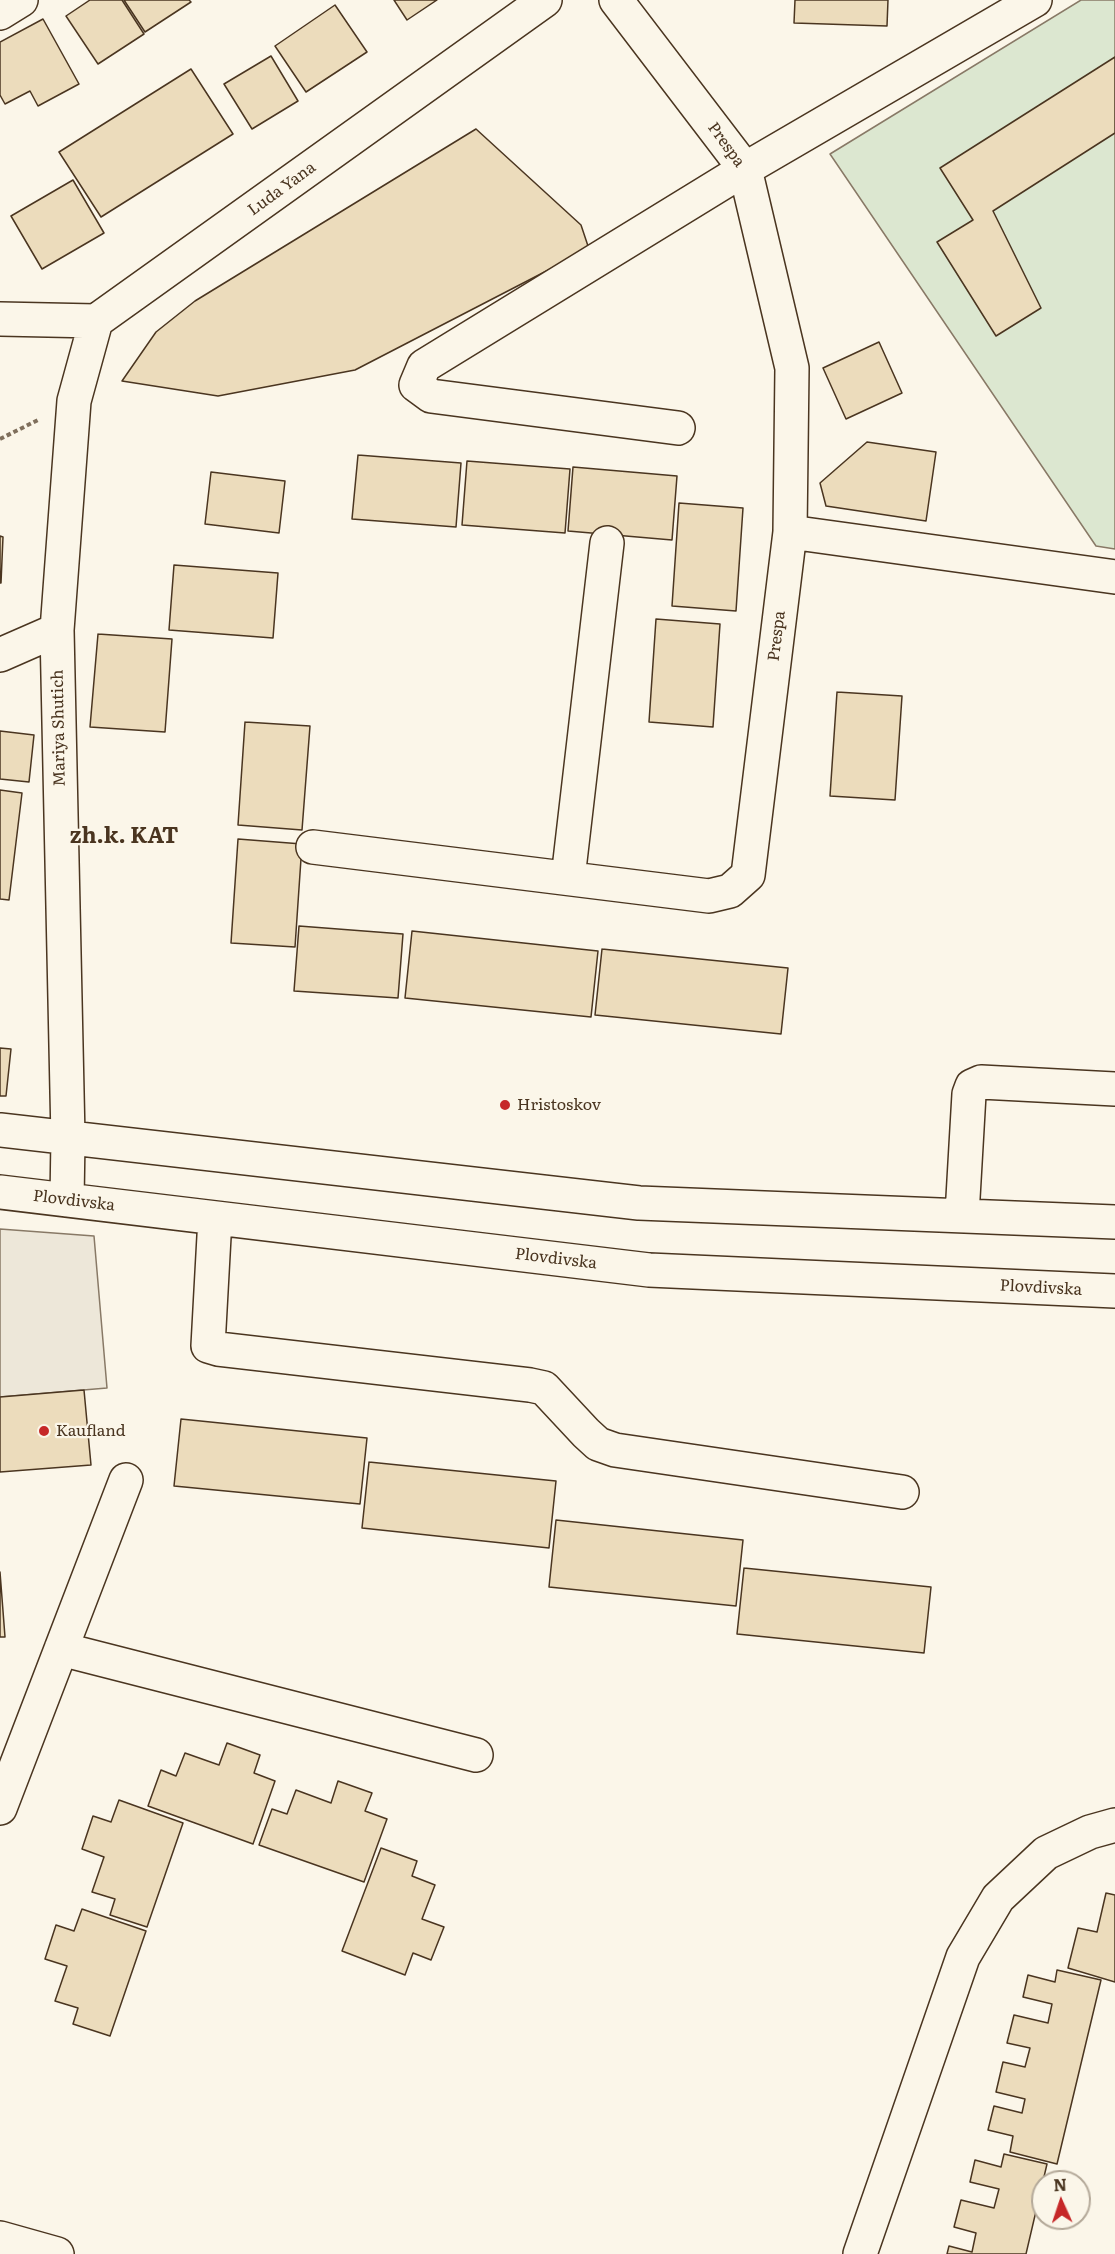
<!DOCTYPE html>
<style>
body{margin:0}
#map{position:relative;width:1115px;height:2254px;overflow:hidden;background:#fbf6e9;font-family:Literata,serif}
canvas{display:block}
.north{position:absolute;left:1031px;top:2170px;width:60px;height:60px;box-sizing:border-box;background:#fbf6e9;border:2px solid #b4a999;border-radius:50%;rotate:357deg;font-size:16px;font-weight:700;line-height:24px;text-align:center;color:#4a3520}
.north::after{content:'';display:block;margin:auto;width:21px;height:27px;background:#c62828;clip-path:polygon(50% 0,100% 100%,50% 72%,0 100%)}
</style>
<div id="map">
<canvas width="1115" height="2254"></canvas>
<div class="north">N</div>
</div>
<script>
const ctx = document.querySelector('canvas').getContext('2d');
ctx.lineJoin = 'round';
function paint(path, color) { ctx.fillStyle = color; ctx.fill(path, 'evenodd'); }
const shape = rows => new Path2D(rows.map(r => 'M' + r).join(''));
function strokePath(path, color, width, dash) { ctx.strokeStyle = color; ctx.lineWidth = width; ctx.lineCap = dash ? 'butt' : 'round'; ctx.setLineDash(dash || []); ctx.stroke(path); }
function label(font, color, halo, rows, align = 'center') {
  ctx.font = font + ' Literata,serif'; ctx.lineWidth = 4.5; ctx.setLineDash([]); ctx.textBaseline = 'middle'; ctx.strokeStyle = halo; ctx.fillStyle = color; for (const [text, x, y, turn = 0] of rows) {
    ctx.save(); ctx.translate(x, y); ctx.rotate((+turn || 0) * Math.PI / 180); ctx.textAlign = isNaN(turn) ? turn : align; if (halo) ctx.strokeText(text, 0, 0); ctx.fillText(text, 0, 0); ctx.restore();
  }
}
const green = shape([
 [1081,0,1115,0,1115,549,1096,546,830,154,1081,0]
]);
const parking = shape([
 [0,1229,94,1236,107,1388,0,1397,0,1229]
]);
const building = shape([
 [90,0,122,0,144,34,98,64,66,16,90,0],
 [124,0,189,0,191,2,145,32,124,0],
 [394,0,437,0,407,20,394,0],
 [795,0,888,0,887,26,794,23,795,0],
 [335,5,367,52,306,92,275,46,335,5],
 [43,19,79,84,38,106,30,91,5,104,0,95,0,42,43,19],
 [271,56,298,101,252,129,224,84,271,56],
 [1115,57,1115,133,993,211,1041,308,996,336,937,242,973,220,940,168,1115,57],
 [191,69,233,134,101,217,59,152,191,69],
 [476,129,581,225,589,249,355,370,218,396,122,381,156,332,195,301,476,129],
 [73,180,104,233,42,269,11,216,73,180],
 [879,342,902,393,846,419,823,368,879,342],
 [867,442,936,452,926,521,826,506,820,483,867,442],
 [358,455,461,463,456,527,352,519,358,455],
 [467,461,570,469,565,533,462,525,467,461],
 [573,467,677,476,672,540,568,531,573,467],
 [211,472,285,481,279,533,205,524,211,472],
 [679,503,743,508,736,611,672,606,679,503],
 [0,536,3,537,1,583,0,583,0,536],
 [174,565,278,573,273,638,169,630,174,565],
 [656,619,720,624,713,727,649,722,656,619],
 [98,634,172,639,165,732,90,727,98,634],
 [837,692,902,696,895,800,830,796,837,692],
 [245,722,310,726,302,830,238,825,245,722],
 [0,731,34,735,29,782,0,779,0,731],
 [0,790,22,793,9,900,0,899,0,790],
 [238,839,302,844,295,947,231,943,238,839],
 [299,926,403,934,398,998,294,991,299,926],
 [412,931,598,951,591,1017,405,998,412,931],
 [602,949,788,968,781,1034,595,1015,602,949],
 [0,1048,11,1049,6,1096,0,1096,0,1048],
 [84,1390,91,1465,0,1472,0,1397,84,1390],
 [181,1419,367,1438,360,1504,174,1486,181,1419],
 [369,1462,556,1481,549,1548,362,1528,369,1462],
 [556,1520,743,1540,736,1606,549,1587,556,1520],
 [744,1568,931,1587,924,1653,737,1634,744,1568],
 [0,1572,5,1637,0,1637,0,1572],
 [227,1743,260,1755,254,1773,275,1781,253,1844,148,1806,161,1770,176,1776,185,1753,219,1765,227,1743],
 [338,1781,372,1793,365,1811,387,1819,364,1882,259,1845,272,1809,287,1814,296,1790,331,1803,338,1781],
 [119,1800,183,1823,147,1927,110,1915,115,1899,92,1892,104,1857,82,1849,93,1816,111,1822,119,1800],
 [381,1848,417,1861,412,1876,435,1885,422,1919,444,1927,431,1960,413,1953,405,1975,342,1951,381,1848],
 [1106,1893,1115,1895,1115,1982,1068,1968,1078,1928,1097,1932,1106,1893],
 [82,1909,146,1931,110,2036,73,2024,78,2008,55,2001,67,1966,45,1959,56,1925,74,1931,82,1909],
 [1057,1970,1101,1980,1057,2164,1010,2152,1013,2136,988,2130,994,2106,1022,2113,1025,2099,996,2092,1003,2062,1025,2067,1030,2048,1007,2043,1014,2015,1048,2023,1052,2004,1023,1997,1028,1975,1055,1982,1057,1970],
 [1004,2154,1047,2164,1026,2254,947,2254,949,2246,972,2252,976,2233,954,2227,961,2200,994,2208,999,2189,970,2182,975,2160,1001,2167,1004,2154]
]);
const path = shape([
 [0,439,38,420]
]);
const minor = shape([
 [0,13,21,0],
 [0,319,96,321,545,0],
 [678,428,431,396,416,385,424,366,745,169,1035,0],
 [790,532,1115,577],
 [0,655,57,630],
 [313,847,709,896,730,891,748,875,790,532,792,368,745,169,616,0],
 [568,878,607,543],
 [0,1130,639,1203,1115,1222],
 [0,1192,649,1270,1115,1291],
 [67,1200,68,1138,57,630,74,401,96,321],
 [962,1215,969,1094,972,1086,981,1082,1115,1089],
 [215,1218,208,1346,218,1349,530,1385,544,1388,586,1433,598,1444,615,1450,902,1492],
 [61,1649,476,1755],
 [0,1808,126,1480],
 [0,2238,57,2254],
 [860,2254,963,1957,998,1898,1046,1853,1090,1832,1115,1825]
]);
const markers = [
 [505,1105,6,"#c62828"],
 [44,1431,6,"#c62828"]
];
const streetNames = [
 ["Prespa",726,145,54],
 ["Luda Yana",282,189,-36],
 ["Prespa",777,636,-83],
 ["Mariya Shutich",59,728,-91],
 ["Plovdivska",74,1201,7],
 ["Plovdivska",556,1259,7],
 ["Plovdivska",1041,1288,3]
];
const poiNames = [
 ["Hristoskov",517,1105],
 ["Kaufland",56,1431]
];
const districtNames = [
 ["zh.k. KAT",124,837]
];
paint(green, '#dce7d0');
strokePath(green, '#887966', 1.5);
paint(parking, '#ede7d9');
strokePath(parking, '#887966', 1.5);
paint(building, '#ecdcbc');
strokePath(building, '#4a3520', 1.5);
strokePath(minor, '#4a3520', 36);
strokePath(path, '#7f6f5c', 4, [4.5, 3]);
strokePath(minor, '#fbf6e9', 33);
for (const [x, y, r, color] of markers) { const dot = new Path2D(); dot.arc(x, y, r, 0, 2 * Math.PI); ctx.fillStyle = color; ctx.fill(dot); strokePath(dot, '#fbf6e9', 2); }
label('16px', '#4a3520', '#fbf6e9', streetNames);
label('16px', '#4a3520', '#fbf6e9', poiNames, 'left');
label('bold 22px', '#4a3520', '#fbf6e9', districtNames);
</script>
